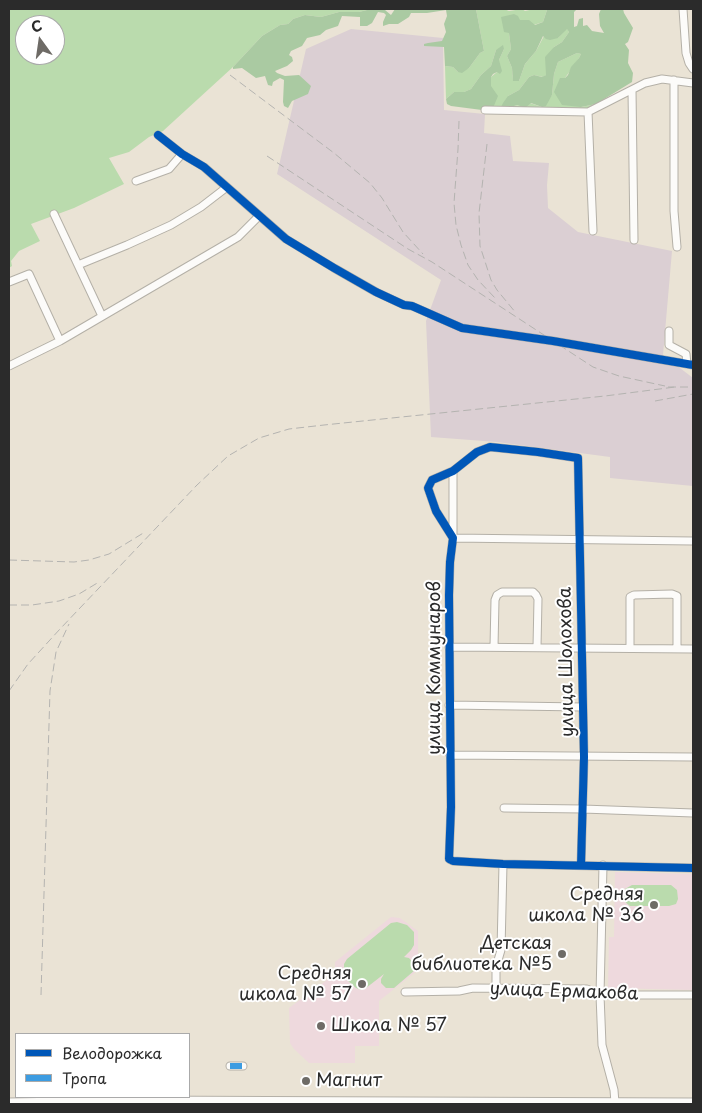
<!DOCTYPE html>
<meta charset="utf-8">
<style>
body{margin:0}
#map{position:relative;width:702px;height:1113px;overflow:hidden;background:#eae3d5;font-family:"Playpen Sans",sans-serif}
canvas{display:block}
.frame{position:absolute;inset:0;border:10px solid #2b2b2b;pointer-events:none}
.legend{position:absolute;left:15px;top:1033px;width:175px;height:65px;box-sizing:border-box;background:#fff;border:1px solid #aaa;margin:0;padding:6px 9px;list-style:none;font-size:15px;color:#2b2b2b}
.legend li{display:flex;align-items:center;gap:10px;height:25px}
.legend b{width:25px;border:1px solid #aaa}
.north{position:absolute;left:15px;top:15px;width:50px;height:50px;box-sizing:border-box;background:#fff;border:1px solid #aaa;border-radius:50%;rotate:346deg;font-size:14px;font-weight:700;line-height:20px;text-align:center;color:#2b2b2b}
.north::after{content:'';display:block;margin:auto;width:18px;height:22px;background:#6e6b66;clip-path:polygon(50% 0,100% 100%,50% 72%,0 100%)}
</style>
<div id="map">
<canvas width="702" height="1113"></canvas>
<div class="frame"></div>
<ul class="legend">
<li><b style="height:6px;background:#0057b8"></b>Велодорожка</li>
<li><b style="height:6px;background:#3d9ce1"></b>Тропа</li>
</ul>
<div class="north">С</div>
</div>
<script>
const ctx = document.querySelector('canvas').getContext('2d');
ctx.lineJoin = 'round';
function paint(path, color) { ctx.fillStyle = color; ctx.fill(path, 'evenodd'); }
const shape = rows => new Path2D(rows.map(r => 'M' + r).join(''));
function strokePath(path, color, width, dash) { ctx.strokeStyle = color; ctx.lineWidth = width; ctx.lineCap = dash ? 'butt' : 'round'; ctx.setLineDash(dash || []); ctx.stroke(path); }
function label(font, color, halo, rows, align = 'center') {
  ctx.font = font + ' "Playpen Sans",sans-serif'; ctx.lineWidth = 4; ctx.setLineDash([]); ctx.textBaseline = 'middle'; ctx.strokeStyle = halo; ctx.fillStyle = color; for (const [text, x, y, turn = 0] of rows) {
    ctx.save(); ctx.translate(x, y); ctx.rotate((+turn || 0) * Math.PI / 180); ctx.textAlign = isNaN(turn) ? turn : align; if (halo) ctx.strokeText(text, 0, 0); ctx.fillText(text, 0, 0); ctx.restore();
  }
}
const built = shape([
 [615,872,693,874,693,990,608,988,609,937,614,937],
 [391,917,400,918,418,931,418,970,379,1001,379,1046,355,1046,355,1063,309,1063,294,1049,290,1043,289,1008,335,974,335,962]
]);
const industrial = shape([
 [351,29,443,38,444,110,485,114,484,133,510,136,513,161,549,163,547,185,548,208,578,232,672,251,663,355,693,378,693,486,610,478,610,457,497,442,431,437,426,321,441,280,277,174,306,49]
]);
const green = shape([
 [9,9,371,9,359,12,339,12,321,17,305,15,293,19,288,24,280,25,262,36,233,67,163,131,149,137,129,152,109,158,124,184,74,208,31,224,40,241,19,251,11,261,12,266,9,268],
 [25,25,55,25,55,55,25,55],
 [476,9,504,9,509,11,522,9,525,11,534,9,559,9,547,10,543,22,509,33,511,49,507,56,512,68,513,80,519,81,525,64,536,51,544,36,558,38,567,28,569,32,562,42,554,47,546,75,543,77,534,75,529,77,519,90,508,96,514,106,530,103,542,107,552,95,554,74,558,62,577,53,581,54,579,58,565,78,581,107,596,104,586,109,482,110,491,86,491,77,497,72,499,60,504,49,496,50,491,66,481,75,471,89,464,92,454,92,446,99,445,66,453,67,458,72,469,68,480,53,484,51],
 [632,885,671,885,677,890,678,899,676,904,669,906,630,906,625,902,623,895,625,889],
 [397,922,407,925,414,932,414,945,411,950,404,957,409,958,415,965,415,970,394,988,386,988,381,983,381,979,384,974,366,988,361,990,356,988,347,980,344,970,344,964,347,959,391,923]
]);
const forest = shape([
 [371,9,385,10,391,15,395,9,476,9,484,51,480,53,469,68,462,73,458,72,453,67,445,66,444,47,424,46,424,44,428,43,442,41,446,32,444,24,447,16,446,10,427,13,411,13,409,17,398,24,389,24,383,26,383,22,386,15,384,13,378,12,372,23,367,26,360,26,360,17,342,16,338,26,326,30,320,35,307,38,302,46,291,51,289,55,292,57,293,61,287,66,275,71,277,73,285,76,299,75,311,86,308,94,292,101,288,108,284,106,283,102,284,80,280,78,273,82,272,86,268,85,265,76,256,78,242,68,233,69,233,67,262,36,280,25,288,24,293,19,305,15,321,17,339,12,359,12],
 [559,9,577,9,574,12,574,27,577,26,579,19,583,18,583,26,587,25,592,31,604,33,600,26,599,14,601,9,623,9,624,13,633,28,628,42,625,44,629,50,628,63,633,73,632,82,596,104,581,107,562,105,554,92,560,78,565,78,568,75,571,67,579,58,581,54,577,53,558,62,554,74,552,95,546,106,542,107,531,103,525,108,518,105,514,106,512,110,504,109,501,107,503,103,508,96,519,90,529,77,534,75,542,77,546,75,545,57,554,47,562,42,569,32,567,29,558,38,550,40,546,39,543,36,536,51,525,64,519,81,513,81,512,68,507,56,511,49,509,33,504,32,501,17,514,14,518,16,520,20,529,20,535,25,543,22,547,10],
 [503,45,504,49,499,60,502,71,500,74,497,72,493,74,491,77,491,86,498,96,493,108,482,110,451,106,447,104,446,99,454,92,464,92,471,89,481,75,491,66,496,50]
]);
const minor = shape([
 [683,9,686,53,689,63,693,69],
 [674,80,674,211,677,247],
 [632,90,634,240],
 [485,110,588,112,645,83,662,79,693,83],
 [588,112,593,231],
 [158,135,182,154,204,167,286,239,334,268,376,292,404,305,412,306,462,328,553,341,693,365],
 [136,181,169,169,182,154],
 [54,214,102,316],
 [78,265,127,245,171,225,201,207,227,187],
 [9,282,29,274,60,341],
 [669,331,669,345,686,354,687,364],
 [9,366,60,341,238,237,259,216],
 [453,471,453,538,693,541],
 [449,647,693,649],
 [494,647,495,600,497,595,502,592,533,592,536,595,538,599,537,647],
 [630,648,630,597,634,595,672,594,677,596,677,649],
 [449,705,582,707],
 [450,755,693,757],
 [504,808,583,809,693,813],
 [581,865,584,757,578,458,538,452,490,447,477,452,453,471,432,480,428,488,436,511,453,538,450,562,449,595,451,807,449,859,453,861,503,864,693,868],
 [603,865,600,995,602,1045,614,1090,615,1103],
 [496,989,496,967,501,950,503,864],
 [405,992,459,991,473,988,587,989,600,995,693,995],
 [230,1066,243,1066]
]);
const major = shape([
 [9,1103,127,1101,693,1103]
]);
const rail = shape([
 [230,75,334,153,370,183,382,198,403,232,423,254],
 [459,121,458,149,454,203,456,225,461,245,468,265,478,280,495,298],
 [487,144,479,213,480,246,491,280,497,290,516,313],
 [267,156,408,249,432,262,593,367,619,376,665,386],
 [668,387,693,387],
 [655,401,693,394],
 [9,560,74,562,89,560,109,554,145,532],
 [9,605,32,605,59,601,79,594,99,582],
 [9,691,28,664,60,629,197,485,228,456,259,438,289,429,324,425,605,396,675,387],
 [41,995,50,691,56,652,69,624]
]);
const quiet = shape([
 [230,1066,243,1066]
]);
const cycleway = shape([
 [158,135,182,154,204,167,286,239,334,268,376,292,404,305,412,306,462,328,553,341,693,365],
 [581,865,584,757,578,458,538,452,490,447,477,452,453,471,432,480,428,488,436,511,453,538,450,562,449,595,451,807,449,859,453,861,503,864,693,868]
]);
const markers = [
 [654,905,5,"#6e6b66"],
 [562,954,5,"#6e6b66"],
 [362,984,5,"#6e6b66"],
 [321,1026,5,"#6e6b66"],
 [306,1081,5,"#6e6b66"]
];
const streetNames = [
 ["улица Шолохова",567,662,-91],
 ["улица Коммунаров",435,668,-90],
 ["улица Ермакова",564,992,2]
];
const poiNames = [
 ["Средняя",644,895],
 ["школа № 36",644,916],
 ["Детская",552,944],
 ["библиотека №5",552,965],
 ["Средняя",352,974],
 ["школа № 57",352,995],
 ["Школа № 57",331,1026,"left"],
 ["Магнит",316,1081,"left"]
];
paint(built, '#eed9dd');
paint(industrial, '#dbcfd3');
paint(green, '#badbad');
paint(forest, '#aacaa2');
strokePath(minor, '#b4b0a7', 9);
strokePath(major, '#b4b0a7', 11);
strokePath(minor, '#fcfbf9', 7);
strokePath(major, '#fcfbf9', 9);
strokePath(rail, '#b4b3b0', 1, [8, 4]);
strokePath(quiet, '#3d9ce1', 6, [12, 6]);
strokePath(cycleway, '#0057b8', 8);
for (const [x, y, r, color] of markers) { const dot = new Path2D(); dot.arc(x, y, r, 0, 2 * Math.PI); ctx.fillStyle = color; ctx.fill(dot); strokePath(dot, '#fff', 2); }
label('18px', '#2b2b2b', '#fff', streetNames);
label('18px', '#2b2b2b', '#fff', poiNames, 'right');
</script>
